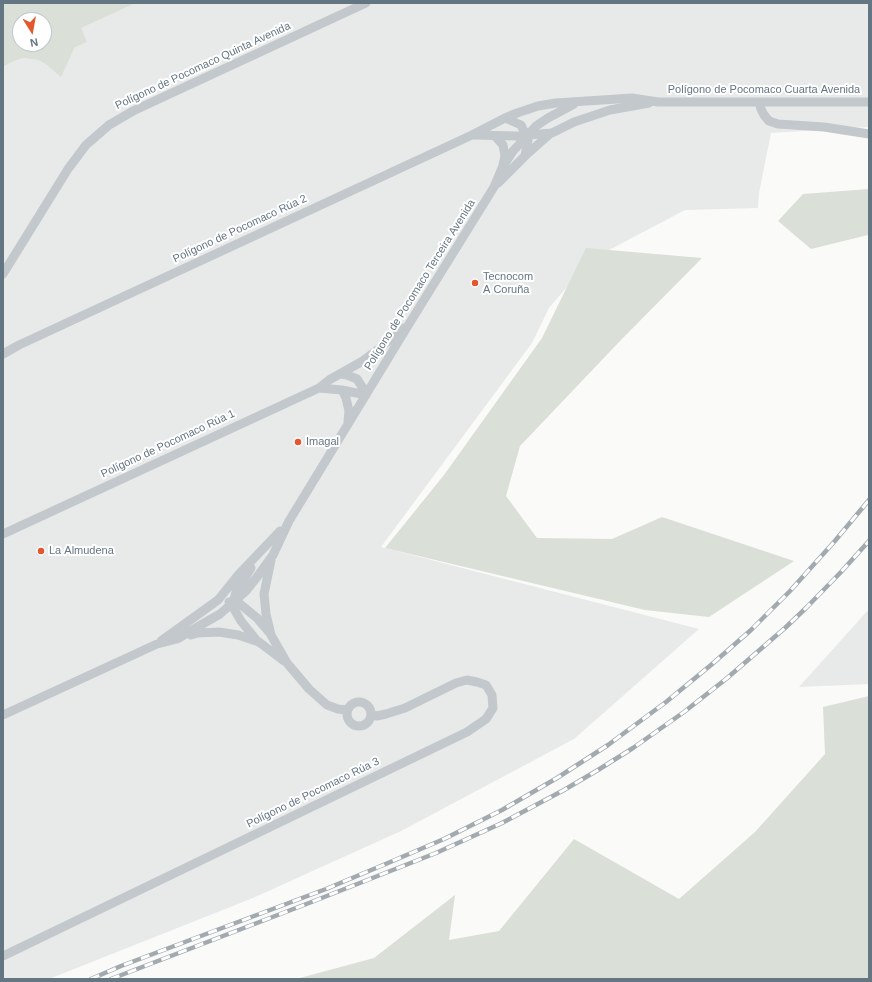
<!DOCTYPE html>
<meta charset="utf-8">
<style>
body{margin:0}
#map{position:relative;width:872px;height:982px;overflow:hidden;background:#fafaf8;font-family:Helvetica,sans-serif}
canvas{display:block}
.frame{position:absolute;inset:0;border:4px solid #657683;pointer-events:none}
.north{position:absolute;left:12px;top:12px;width:40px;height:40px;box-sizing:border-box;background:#fff;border:1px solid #c1c8cd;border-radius:50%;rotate:169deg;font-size:11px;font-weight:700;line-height:16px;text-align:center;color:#657683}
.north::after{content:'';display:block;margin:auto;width:14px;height:18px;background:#e4572e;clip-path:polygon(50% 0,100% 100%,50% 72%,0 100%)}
</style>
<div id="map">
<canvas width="872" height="982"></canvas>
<div class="frame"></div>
<div class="north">N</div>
</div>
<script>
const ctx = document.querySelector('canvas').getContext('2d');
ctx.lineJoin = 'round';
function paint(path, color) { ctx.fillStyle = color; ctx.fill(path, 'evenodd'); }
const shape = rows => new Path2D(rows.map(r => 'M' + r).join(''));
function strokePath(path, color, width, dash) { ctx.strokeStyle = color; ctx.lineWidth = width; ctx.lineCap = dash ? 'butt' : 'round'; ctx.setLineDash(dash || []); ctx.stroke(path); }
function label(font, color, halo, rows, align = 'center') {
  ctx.font = font + ' Helvetica,sans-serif'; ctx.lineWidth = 4; ctx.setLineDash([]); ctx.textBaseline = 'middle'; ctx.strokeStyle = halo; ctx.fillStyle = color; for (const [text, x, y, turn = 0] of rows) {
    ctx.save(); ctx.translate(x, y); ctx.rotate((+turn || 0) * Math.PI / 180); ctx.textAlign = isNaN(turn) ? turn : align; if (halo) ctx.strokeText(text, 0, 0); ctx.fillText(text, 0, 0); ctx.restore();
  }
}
const built = shape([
 [136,3,869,3,869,127,771,133,759,193,758,208,685,210,590,260,549,308,532,343,381,547,699,629,574,739,401,831,253,898,49,979,3,979,3,67,12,62,23,58,38,60,47,65,61,76,75,47,80,28],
 [869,609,869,684,799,687]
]);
const green = shape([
 [3,3,136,3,81,28,87,42,75,47,61,77,47,65,38,60,23,58,12,62,3,67],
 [20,20,44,20,44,44,20,44],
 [869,189,869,225,868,235,811,249,778,221,803,194],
 [586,248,702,258,620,341,520,446,506,496,537,538,612,539,662,517,794,561,709,617,645,610,385,548,444,475,542,338],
 [869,696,869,979,296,979,374,958,455,895,449,940,499,931,574,839,679,899,755,832,825,754,823,707]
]);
const minor = shape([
 [759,102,761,109,764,115,769,121,778,124,824,127,869,134],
 [505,118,521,125,528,140,525,156],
 [473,135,517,136,552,133,574,122,610,110,649,103],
 [495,136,503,145,505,156,503,165],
 [498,183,525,156,551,133],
 [3,274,68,169,86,145,109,125,133,111,366,3],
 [3,354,19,345,472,135,505,118,517,113,538,106,556,103,632,98,658,102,869,102],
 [341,374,347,375,357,379,364,390,366,395,342,390],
 [319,388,342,390,346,398,349,411,348,422],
 [3,534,319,388,329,380,361,362,380,348,404,328],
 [271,560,264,594,266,614,271,635,287,663,309,689,327,705,338,709,347,710],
 [251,568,236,592,233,603,234,609,241,621,258,642],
 [229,602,240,604,257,618,269,632],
 [191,635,198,633,219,632,238,635,259,642,284,661],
 [161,641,218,600,239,574,280,531],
 '347 714a12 12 0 1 1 24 0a12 12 0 1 1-24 0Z',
 [3,715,157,644,177,639,206,622,220,614,246,591,257,577,273,555,289,521,409,324,494,187,502,168,513,151,527,136,536,126,548,118,574,104],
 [3,956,467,732,486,719,493,708,492,695,486,685,477,682,467,680,456,683,405,708,386,714,377,716,371,715]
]);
const rail = shape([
 [91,979,121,966,326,889,388,863,444,839,502,810,557,778,608,745,666,702,711,665,751,630,790,591,834,542,869,500],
 [111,979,309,903,436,853,502,823,564,790,598,770,633,748,684,712,726,679,785,628,806,608,841,572,869,541]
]);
const markers = [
 [475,283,4,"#e4572e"],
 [298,442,4,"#e4572e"],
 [41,551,4,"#e4572e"]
];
const streetNames = [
 ["Polígono de Pocomaco Quinta Avenida",203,66,-25],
 ["Polígono de Pocomaco Cuarta Avenida",764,90],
 ["Polígono de Pocomaco Rúa 2",240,229,-25],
 ["Polígono de Pocomaco Terceira Avenida",420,285,-58],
 ["Polígono de Pocomaco Rúa 1",168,444,-25],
 ["Polígono de Pocomaco Rúa 3",313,793,-26]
];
const poiNames = [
 ["Tecnocom",483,277],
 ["A Coruña",483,290],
 ["Imagal",306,442],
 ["La Almudena",49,551]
];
paint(built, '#e8e9e9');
paint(green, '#dadfd7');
strokePath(minor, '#c3c8cc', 9);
strokePath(rail, '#a2aab0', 4.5);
strokePath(rail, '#fff', 3, [9]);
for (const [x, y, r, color] of markers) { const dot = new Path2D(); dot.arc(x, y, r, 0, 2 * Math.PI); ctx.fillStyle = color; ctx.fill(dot); strokePath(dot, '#fff', 1.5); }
label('11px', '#657683', '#fff', streetNames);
label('11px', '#657683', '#fff', poiNames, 'left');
</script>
